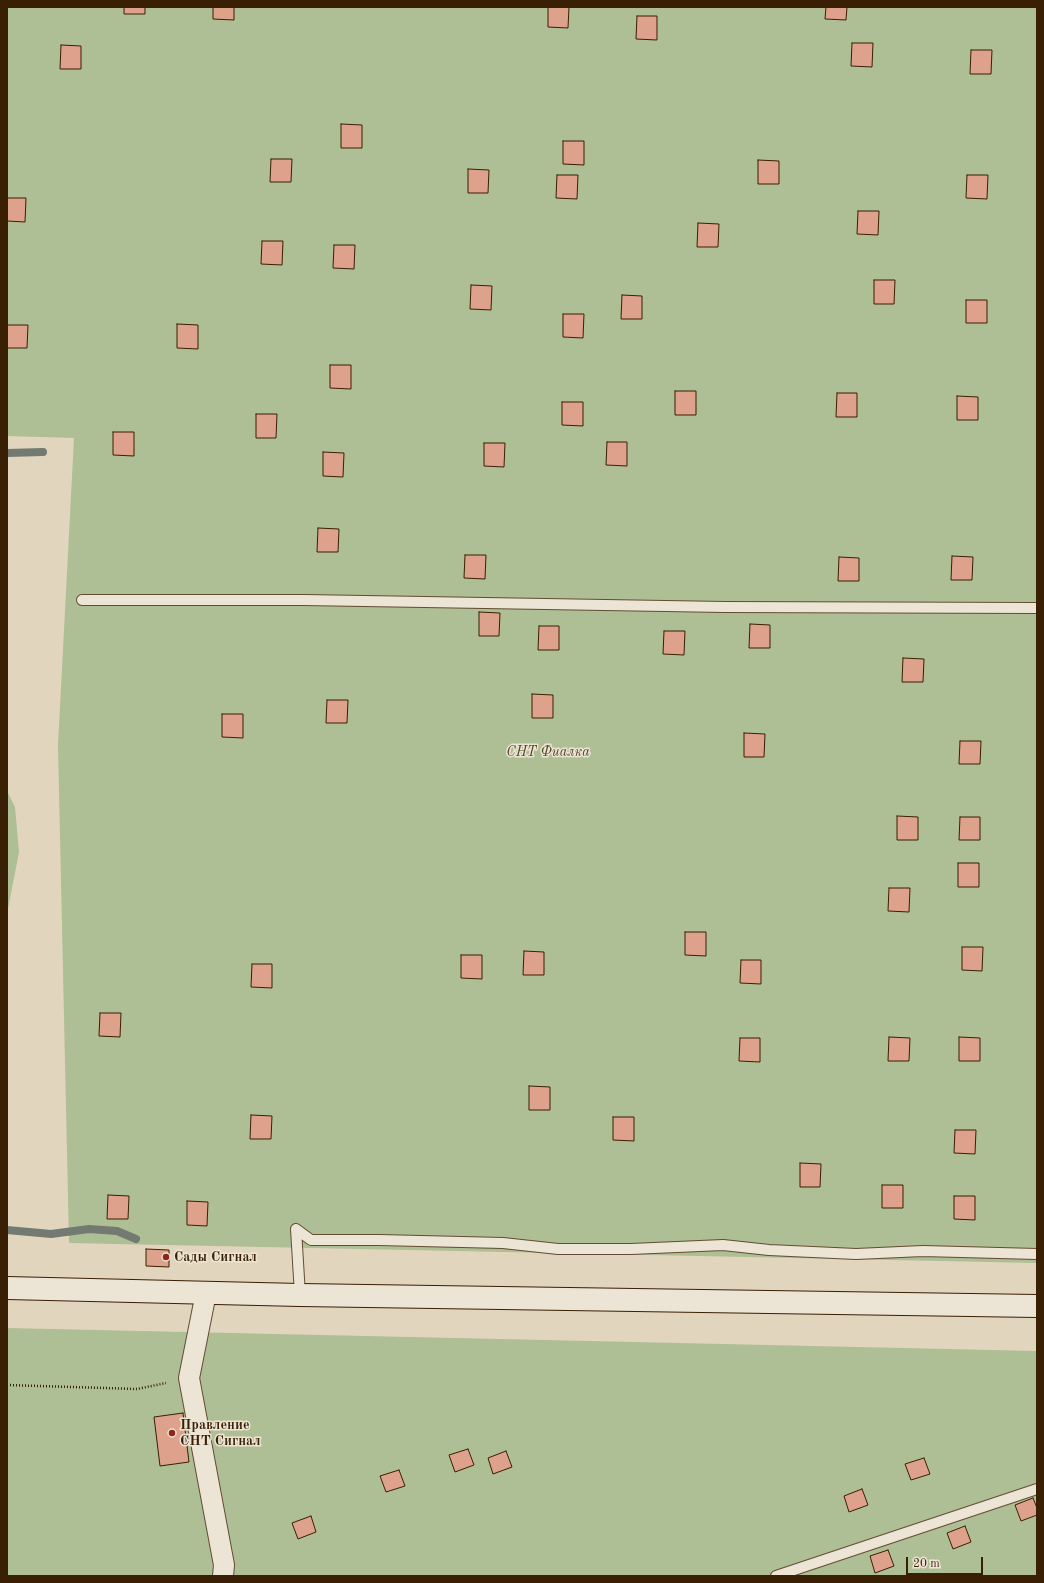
<!DOCTYPE html>
<meta charset="utf-8">
<style>
body{margin:0}
#map{position:relative;width:1044px;height:1583px;overflow:hidden;background:#e2d5bd;font-family:"Old Standard TT",serif}
canvas{display:block}
.frame{position:absolute;inset:0;border:8px solid #391f03;pointer-events:none}
.scale{position:absolute;left:906px;top:1557px;width:77px;height:18px;box-sizing:border-box;border:2px solid #391f03;border-top:0;padding-left:5px;font-size:12px;line-height:14px;white-space:nowrap;color:#391f03;-webkit-text-stroke:3px #ece4d4;paint-order:stroke}
</style>
<div id="map">
<canvas width="1044" height="1583"></canvas>
<div class="frame"></div>
<div class="scale">20 m</div>
</div>
<script>
const ctx = document.querySelector('canvas').getContext('2d');
ctx.lineJoin = 'round';
function paint(path, color) { ctx.fillStyle = color; ctx.fill(path, 'evenodd'); }
const shape = rows => new Path2D(rows.map(r => 'M' + r).join(''));
function strokePath(path, color, width, dash) { ctx.strokeStyle = color; ctx.lineWidth = width; ctx.lineCap = dash ? 'butt' : 'round'; ctx.setLineDash(dash || []); ctx.stroke(path); }
function label(font, color, halo, rows, align = 'center') {
  ctx.font = font + ' "Old Standard TT",serif'; ctx.lineWidth = 3; ctx.setLineDash([]); ctx.textBaseline = 'middle'; ctx.strokeStyle = halo; ctx.fillStyle = color; for (const [text, x, y, turn = 0] of rows) {
    ctx.save(); ctx.translate(x, y); ctx.rotate((+turn || 0) * Math.PI / 180); ctx.textAlign = isNaN(turn) ? turn : align; if (halo) ctx.strokeText(text, 0, 0); ctx.fillText(text, 0, 0); ctx.restore();
  }
}
const green = shape([
 [7,7,1037,7,1037,1263,69,1243,58,745,74,438,7,436],
 [7,791,15,807,19,852,7,914],
 [7,1328,1037,1351,1037,1576,7,1576]
]);
const stream = shape([
 [7,453,43,452],
 [7,1230,51,1234,89,1229,117,1231,136,1239]
]);
const building = shape([
 [124,7,145,7,145,14,124,14,124,7],
 [213,7,234,7,234,20,213,19,213,7],
 [548,7,569,7,568,28,548,27,548,7],
 [826,7,847,7,846,20,825,19,826,7],
 [637,16,657,16,657,40,636,39,637,16],
 [852,43,873,43,872,67,851,66,852,43],
 [61,45,81,46,81,69,60,69,61,45],
 [971,50,992,50,991,74,970,74,971,50],
 [341,124,362,125,362,148,341,148,341,124],
 [563,141,584,141,584,165,563,164,563,141],
 [271,159,292,159,291,182,270,182,271,159],
 [758,160,779,161,779,184,758,184,758,160],
 [468,169,489,170,488,193,468,193,468,169],
 [557,175,578,175,577,199,556,198,557,175],
 [967,175,988,175,987,199,966,198,967,175],
 [7,198,26,198,25,222,7,221,7,198],
 [858,211,879,211,878,235,857,234,858,211],
 [698,223,719,224,718,247,697,247,698,223],
 [262,241,283,241,282,265,261,264,262,241],
 [334,245,355,245,354,269,333,268,334,245],
 [874,280,895,280,894,304,874,304,874,280],
 [471,285,492,286,491,310,470,309,471,285],
 [622,295,642,296,642,319,621,319,622,295],
 [966,300,987,300,987,323,966,323,966,300],
 [563,314,584,314,583,338,563,337,563,314],
 [177,324,198,325,198,349,177,348,177,324],
 [7,325,28,325,27,348,7,348,7,325],
 [330,365,351,365,351,389,330,388,330,365],
 [675,391,696,391,696,415,675,415,675,391],
 [837,393,857,393,857,417,836,417,837,393],
 [957,396,978,397,978,420,957,420,957,396],
 [562,402,583,402,583,426,562,425,562,402],
 [256,414,277,414,276,438,256,438,256,414],
 [113,432,134,432,134,456,113,455,113,432],
 [607,442,627,442,627,466,606,465,607,442],
 [484,443,505,443,504,467,484,466,484,443],
 [323,452,344,453,343,477,323,476,323,452],
 [318,528,339,529,338,552,317,552,318,528],
 [465,555,486,555,485,579,464,578,465,555],
 [952,556,973,557,972,580,951,580,952,556],
 [839,557,859,558,859,581,838,581,839,557],
 [479,612,500,613,499,636,479,636,479,612],
 [750,624,770,625,770,648,749,648,750,624],
 [539,626,559,626,559,650,538,650,539,626],
 [664,631,685,631,684,655,663,654,664,631],
 [903,658,924,659,923,682,902,682,903,658],
 [532,694,553,695,553,718,532,718,532,694],
 [327,700,348,700,347,723,326,723,327,700],
 [222,714,243,714,243,738,222,737,222,714],
 [744,733,765,734,764,757,744,757,744,733],
 [960,741,981,741,980,764,959,764,960,741],
 [897,816,918,817,918,840,897,840,897,816],
 [960,817,980,817,980,840,959,840,960,817],
 [958,863,979,863,979,887,958,887,958,863],
 [889,888,910,888,909,912,888,911,889,888],
 [685,932,706,932,706,956,685,955,685,932],
 [962,947,983,947,982,971,962,970,962,947],
 [524,951,544,952,544,975,523,975,524,951],
 [461,955,482,955,482,979,461,978,461,955],
 [741,960,761,960,761,984,740,983,741,960],
 [252,964,272,964,272,988,251,987,252,964],
 [100,1013,121,1013,120,1037,99,1036,100,1013],
 [889,1037,910,1038,909,1061,888,1061,889,1037],
 [959,1037,980,1038,980,1061,959,1061,959,1037],
 [740,1038,760,1038,760,1062,739,1061,740,1038],
 [529,1086,550,1087,550,1110,529,1110,529,1086],
 [251,1115,272,1116,271,1139,250,1139,251,1115],
 [613,1117,634,1117,634,1141,613,1140,613,1117],
 [955,1130,976,1130,975,1154,954,1153,955,1130],
 [800,1163,821,1164,820,1187,800,1187,800,1163],
 [882,1185,903,1185,903,1208,882,1208,882,1185],
 [108,1195,129,1196,128,1219,107,1219,108,1195],
 [954,1196,975,1196,975,1220,954,1219,954,1196],
 [187,1201,208,1202,207,1226,187,1225,187,1201],
 [146,1249,169,1250,169,1267,146,1266,146,1249],
 [183,1413,189,1462,160,1466,154,1417,183,1413],
 [468,1449,474,1465,455,1472,449,1455,468,1449],
 [506,1451,512,1467,493,1474,488,1458,506,1451],
 [924,1458,930,1474,911,1480,905,1464,924,1458],
 [399,1470,405,1486,386,1492,380,1476,399,1470],
 [862,1489,868,1505,849,1512,844,1496,862,1489],
 [1033,1498,1037,1508,1037,1515,1021,1521,1015,1505,1033,1498],
 [311,1516,316,1532,298,1539,292,1523,311,1516],
 [965,1526,971,1542,953,1549,947,1533,965,1526],
 [888,1550,894,1566,875,1573,870,1556,888,1550]
]);
const path = shape([
 [7,1385,137,1389,166,1383]
]);
const lane = shape([
 [82,600,304,600,725,607,1037,608],
 [296,1229,311,1240,379,1240,503,1243,558,1249,631,1249,723,1245,769,1250,856,1254,923,1251,1037,1254],
 [296,1229,300,1295],
 [776,1576,1037,1489]
]);
const street = shape([
 [206,1293,189,1378,224,1565,223,1576]
]);
const secondary = shape([
 [7,1288,300,1295,1037,1306]
]);
const markers = [
 [166,1257,4,"#8f2418"],
 [172,1433,4,"#8f2418"]
];
const parkNames = [
 ["СНТ Фиалка",548,752]
];
const poiNames = [
 ["Сады Сигнал",174,1257],
 ["Правление",180,1425],
 ["СНТ Сигнал",180,1441]
];
paint(green, '#aebe95');
strokePath(stream, '#737a72', 8);
paint(building, '#dea18b');
strokePath(building, '#391f03', 1);
strokePath(lane, '#634c32', 12);
strokePath(street, '#634c32', 22);
strokePath(secondary, '#391f03', 24);
strokePath(path, '#391f03', 2.5, [1, 2]);
strokePath(lane, '#ece4d4', 10);
strokePath(street, '#ece4d4', 20);
strokePath(secondary, '#ece4d4', 22);
for (const [x, y, r, color] of markers) { const dot = new Path2D(); dot.arc(x, y, r, 0, 2 * Math.PI); ctx.fillStyle = color; ctx.fill(dot); strokePath(dot, '#ece4d4', 1.5); }
label('italic 14px', '#564728', '#ece4d4', parkNames);
label('bold 14px', '#391f03', '#ece4d4', poiNames, 'left');
</script>
